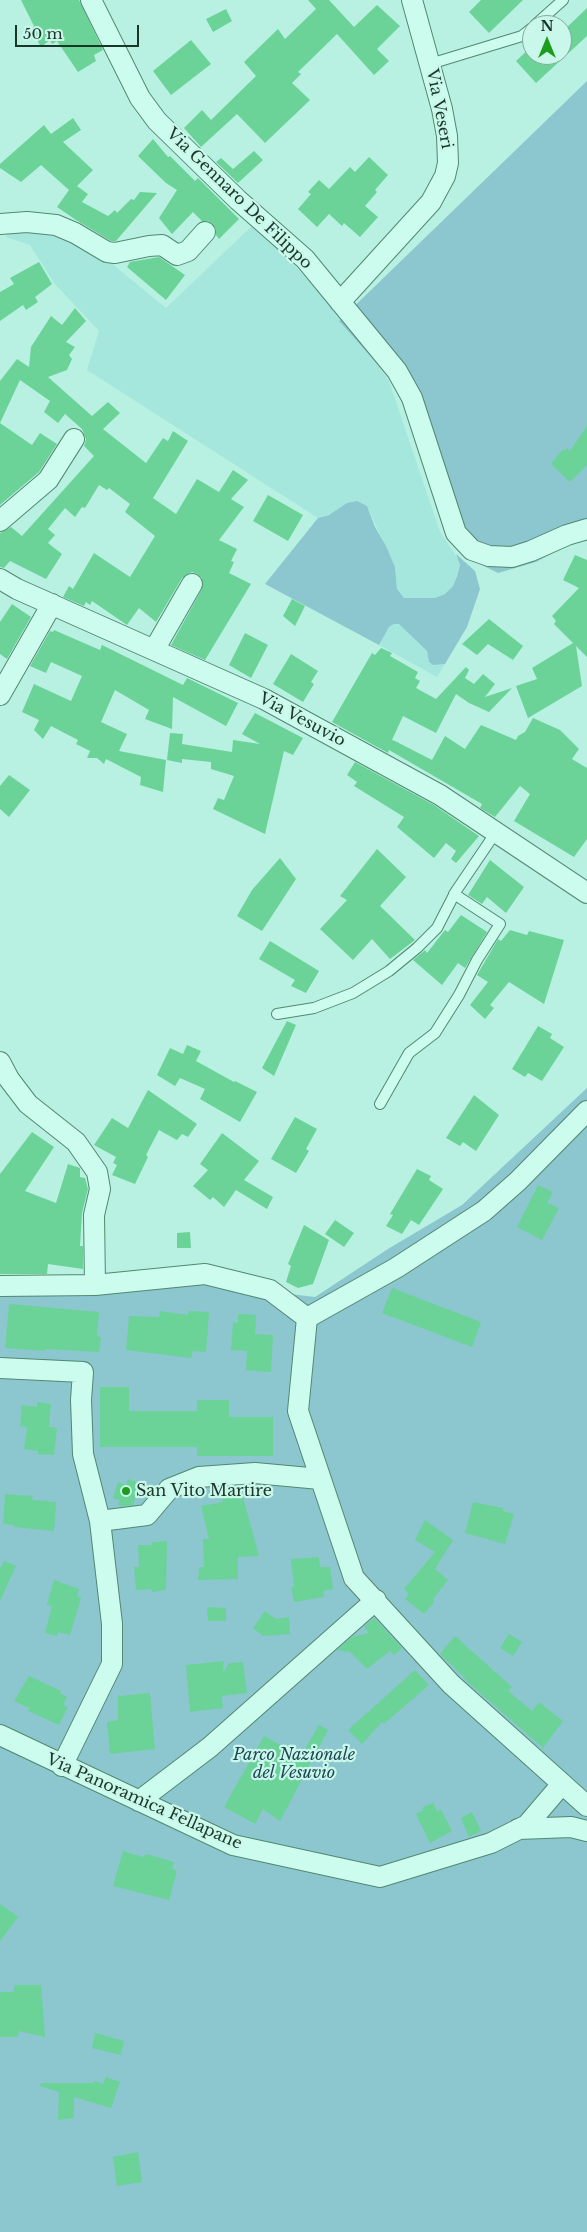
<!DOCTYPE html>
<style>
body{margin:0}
#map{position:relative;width:587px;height:2232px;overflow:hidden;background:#b8f1e1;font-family:"Libre Baskerville",serif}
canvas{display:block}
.north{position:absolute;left:522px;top:15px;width:50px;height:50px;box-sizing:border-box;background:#c9f8eb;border:1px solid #83aa9d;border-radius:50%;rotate:0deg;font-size:14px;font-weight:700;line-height:20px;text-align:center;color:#193627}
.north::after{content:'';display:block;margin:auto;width:18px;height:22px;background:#1e9c1f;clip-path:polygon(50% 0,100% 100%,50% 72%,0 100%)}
.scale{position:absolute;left:15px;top:25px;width:124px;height:22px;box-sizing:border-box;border:2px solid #193627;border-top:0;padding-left:6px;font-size:15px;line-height:18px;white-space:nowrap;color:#193627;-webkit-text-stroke:4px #c9f8eb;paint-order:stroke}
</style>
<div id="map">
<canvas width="587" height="2232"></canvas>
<div class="north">N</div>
<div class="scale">50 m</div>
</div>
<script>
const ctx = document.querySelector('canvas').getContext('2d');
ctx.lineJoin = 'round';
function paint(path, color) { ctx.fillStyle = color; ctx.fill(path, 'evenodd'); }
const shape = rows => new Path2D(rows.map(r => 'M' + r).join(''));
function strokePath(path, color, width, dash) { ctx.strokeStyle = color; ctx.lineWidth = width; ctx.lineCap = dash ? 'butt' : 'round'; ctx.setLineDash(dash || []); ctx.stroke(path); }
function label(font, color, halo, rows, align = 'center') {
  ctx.font = font + ' "Libre Baskerville",serif'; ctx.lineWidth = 4.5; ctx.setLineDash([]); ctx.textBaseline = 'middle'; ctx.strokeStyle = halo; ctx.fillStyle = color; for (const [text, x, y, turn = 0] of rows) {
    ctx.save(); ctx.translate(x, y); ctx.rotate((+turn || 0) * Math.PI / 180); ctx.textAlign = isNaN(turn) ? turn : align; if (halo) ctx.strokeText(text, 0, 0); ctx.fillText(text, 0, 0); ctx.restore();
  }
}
const farmland = shape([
 [253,225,287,257,359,337,389,381,440,532,459,560,460,565,453,586,445,594,435,598,404,598,397,589,395,567,367,506,347,503,339,511,318,518,87,370,99,331,54,283,30,245,6,237,8,230,41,231,79,243,110,262,166,308],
 [394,624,399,624,412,634,415,640,427,651,429,662,433,665,445,664,437,677,379,645,389,627]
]);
const green = shape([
 [587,81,587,541,572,543,536,562,498,573,464,556,446,535,411,421,392,380,339,321],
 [357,501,367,506,375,527,386,546,395,567,397,589,404,598,435,598,445,594,453,586,457,576,460,565,456,554,475,571,480,589,467,627,445,664,433,665,429,662,427,651,399,624,394,624,389,627,379,645,265,584,318,518,329,515,347,503],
 [587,1088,587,2232,0,2232,0,1278,87,1277,134,1270,197,1270,290,1294,315,1297,388,1249,462,1205]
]);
const building = shape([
 [21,0,79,0,103,50,94,55,96,61,78,72,57,41,52,44,50,40,41,47,31,29,34,26],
 [308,0,329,0,354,27,377,5,400,26,377,49,389,61,374,75,337,34,298,72,301,74,292,83,310,100,265,143,237,114,201,147,184,128,202,110,211,120,256,76,244,62,278,29,285,39,316,9],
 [481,0,523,0,489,33,469,12],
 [587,8,587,36,536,83,516,61,532,46,532,55,562,55,562,32],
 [226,9,232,21,213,32,206,19],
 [191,40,211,64,171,95,153,71],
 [73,118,81,130,63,142,93,170,77,186,88,194,82,202,108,216,115,210,117,213,131,199,134,200,140,192,157,193,116,241,111,241,76,220,57,207,69,190,41,165,21,182,0,168,0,164,44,125,51,134],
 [153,139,168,157,170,156,195,181,198,178,239,219,219,239,216,235,216,229,213,224,208,221,202,221,193,212,172,234,159,218,177,190,166,183,138,156],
 [254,151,263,160,238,183,216,162,221,158,233,169],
 [369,157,388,175,375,190,377,192,365,206,378,217,360,237,344,223,342,226,329,214,317,227,298,209,311,194,308,192,319,180,329,189,350,167,355,172],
 [159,257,185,275,166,300,127,267,130,262],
 [39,262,52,284,35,297,38,302,26,310,23,305,0,321,0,292,14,284,10,278],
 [75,308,86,321,66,342,75,347,69,355,72,359,67,370,48,377,92,416,108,402,120,413,103,429,146,463,163,438,168,441,173,431,188,441,153,498,176,514,197,479,219,492,233,470,248,480,231,499,244,507,219,540,237,549,231,561,234,562,229,573,251,584,205,660,171,645,202,589,202,578,197,574,192,572,182,578,156,622,139,608,127,625,92,601,90,605,86,602,84,606,63,597,69,586,73,589,94,553,130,577,155,536,125,512,130,504,109,488,107,490,99,485,85,508,82,507,75,517,65,508,48,529,55,535,48,543,62,554,46,579,10,561,4,568,0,567,0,533,11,527,22,536,94,456,84,446,86,439,82,429,65,414,58,423,44,412,50,401,20,380,0,423,32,445,40,433,57,444,39,472,0,505,0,381,17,359,29,367,31,347,51,316,62,325],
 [587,426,587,465,570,482,551,464,563,449,564,451,567,448,570,451],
 [268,495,303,515,288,541,253,521],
 [575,555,587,560,587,657,576,646,582,686,528,718,516,686,537,679,532,668,573,643,554,624,556,621,552,616,579,588,563,580],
 [292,599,305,606,295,626,283,616],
 [12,604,31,617,7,659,0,654,0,622],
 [489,619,523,646,513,660,488,644,477,655,462,644],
 [54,630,100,650,102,645,183,685,187,678,238,703,226,726,173,697,172,729,145,719,149,710,115,690,101,722,127,734,119,751,166,760,163,792,140,785,141,777,106,759,104,764,97,758,87,758,90,751,76,744,78,740,51,726,43,739,34,730,39,720,22,712,34,684,71,701,82,676,51,662,46,673,30,666,50,631,53,632],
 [245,633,268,645,251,678,229,665],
 [381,648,392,653,390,656,418,672,415,678,420,681,416,688,436,699,466,667,469,670,465,678,474,684,483,674,495,684,485,697,512,688,489,712,469,703,456,694,436,733,403,716,392,740,395,741,432,760,445,736,465,749,481,725,516,740,518,736,525,732,533,718,560,730,579,749,572,759,587,768,587,839,574,857,514,821,530,794,520,786,495,817,480,808,482,804,389,750,388,753,332,722,372,653,375,655],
 [291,654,318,671,311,682,314,684,303,702,273,684],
 [255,713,303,738,293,755,284,751,265,834,213,809,218,798,224,800,234,776,211,769,211,762,182,759,182,763,167,760,170,733,183,734,182,744,232,752,233,740,260,744,242,734],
 [355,762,434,805,479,836,456,863,451,859,456,851,446,843,434,858,397,827,404,817,354,786,357,782,347,775],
 [9,775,30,790,9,817,0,809,0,786],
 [377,849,406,877,380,906,415,940,390,959,372,939,353,960,320,929,347,900,340,896],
 [280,858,296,879,262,931,237,916,252,890],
 [490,860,524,887,506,913,487,897,482,904,468,895],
 [461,915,487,932,465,968,458,963,442,985,413,960,425,950,427,953,445,930,448,932],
 [510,930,527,935,529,931,564,940,544,1004,509,982,490,1005,494,1008,485,1019,470,1005,488,982,477,975,498,939,501,941],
 [270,941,319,971,306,993,291,986,295,980,259,959],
 [287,1021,296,1025,274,1076,262,1068],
 [538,1026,552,1034,550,1038,564,1047,542,1081,528,1073,525,1077,512,1069],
 [187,1045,201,1051,196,1061,234,1082,235,1081,257,1092,240,1122,200,1099,205,1089,180,1078,175,1086,157,1075,170,1048,183,1054],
 [148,1090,197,1124,188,1137,182,1134,177,1140,159,1130,146,1155,148,1157,135,1184,112,1175,117,1165,113,1163,116,1157,94,1145,112,1118,128,1128],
 [474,1095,499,1115,476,1151,463,1142,460,1146,446,1138],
 [295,1117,317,1129,306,1149,309,1151,296,1173,271,1159],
 [32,1132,54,1147,25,1191,56,1203,68,1164,80,1168,80,1177,85,1178,88,1189,82,1213,80,1246,83,1246,83,1269,48,1264,47,1274,0,1274,0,1174],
 [222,1133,259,1161,244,1180,273,1197,267,1209,236,1190,224,1207,213,1197,210,1200,193,1186,208,1170,200,1164],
 [417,1169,431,1176,429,1180,443,1189,419,1225,411,1220,402,1234,386,1226,393,1215,390,1214],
 [538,1185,553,1192,547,1203,559,1208,542,1240,517,1227],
 [335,1220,354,1233,344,1247,325,1234],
 [304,1225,329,1240,313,1284,298,1288,286,1282,291,1266,288,1264],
 [190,1232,191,1248,177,1248,177,1233],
 [392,1288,481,1322,472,1347,382,1313],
 [9,1304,99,1312,97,1336,101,1337,99,1352,45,1349,45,1351,5,1348],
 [160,1311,188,1315,189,1311,209,1312,206,1352,193,1351,191,1358,126,1350,129,1316,159,1317],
 [238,1314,256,1315,255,1334,273,1335,271,1372,246,1370,247,1351,231,1350,233,1322,238,1323],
 [100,1387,129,1387,129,1411,197,1411,197,1400,229,1400,229,1417,273,1417,273,1456,197,1456,197,1447,100,1447],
 [37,1402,51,1404,49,1427,57,1428,54,1455,38,1454,38,1451,24,1449,27,1427,20,1426,22,1405,37,1407],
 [128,1479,140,1483,133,1505,123,1506,118,1505,120,1500,113,1498,118,1482,126,1485],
 [240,1486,259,1556,238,1557,238,1579,198,1580,199,1567,204,1567,203,1539,209,1539,201,1506,223,1502,220,1487],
 [5,1494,33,1496,32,1500,56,1502,54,1531,14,1527,14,1525,3,1524],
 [473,1502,503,1508,503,1511,514,1514,505,1544,465,1533],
 [425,1520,453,1540,435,1569,448,1580,433,1599,434,1602,424,1614,405,1599,409,1594,404,1589,435,1552,415,1540],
 [167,1541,166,1590,152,1592,151,1589,136,1590,134,1567,139,1567,138,1545,152,1545,152,1542],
 [319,1557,320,1567,330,1567,333,1589,323,1591,324,1597,294,1602,291,1587,294,1587,291,1559],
 [4,1561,16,1566,0,1601,0,1569],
 [54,1580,79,1589,77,1597,81,1598,70,1635,58,1632,57,1636,45,1633,52,1606,47,1605],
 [207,1607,226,1608,226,1621,208,1621],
 [265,1611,276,1619,289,1617,290,1634,263,1636,253,1628],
 [374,1618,402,1648,394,1655,390,1651,367,1669,350,1652,337,1650,352,1637,369,1633,364,1627],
 [509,1634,522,1642,513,1656,500,1648],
 [455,1636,512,1687,508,1691,532,1711,539,1702,563,1721,543,1748,464,1679,465,1678,440,1654],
 [224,1661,223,1673,229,1663,243,1662,247,1693,222,1696,223,1708,190,1712,186,1665],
 [415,1670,429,1685,384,1724,382,1722,362,1744,348,1730],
 [29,1676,61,1691,60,1693,67,1697,63,1705,68,1707,59,1725,28,1711,30,1708,14,1701],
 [150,1693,155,1749,110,1754,107,1722,118,1720,118,1696],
 [319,1725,328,1730,280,1821,263,1809,255,1824,224,1807,264,1736,301,1756],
 [433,1803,437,1811,441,1810,452,1831,430,1843,416,1814,423,1810,423,1807],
 [472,1812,481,1831,469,1837,461,1818],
 [123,1851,143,1857,146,1854,174,1862,172,1869,177,1871,169,1900,113,1886],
 [0,1904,18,1917,0,1941],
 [15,1985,41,1985,45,2037,19,2031,18,2037,0,2037,0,1992,13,1992],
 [95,2033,124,2041,121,2055,92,2048],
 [106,2077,120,2082,111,2108,74,2097,74,2118,58,2120,59,2092,40,2086,41,2083,94,2083,95,2081,103,2084],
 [138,2152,142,2182,117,2186,113,2157]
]);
const lane = shape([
 [535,25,563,0],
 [430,64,522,36,532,28],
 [277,1014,314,1008,353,993,389,971,417,948,437,928,456,891,496,832],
 [380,1104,409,1053,435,1033,459,995,477,960,500,924,454,894]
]);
const street = shape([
 [91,0,140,98,157,121,238,200,305,259,397,371,412,398,456,533,472,550,489,556,512,557,531,551,567,535,587,529],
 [0,224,27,222,56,225,75,233,107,252,115,253,149,246,162,245,177,255,188,251,205,232],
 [340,302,431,202,445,176,448,163,447,136,442,109,412,0],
 [0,521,48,480,74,439],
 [0,579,17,589,264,699,440,795,587,893],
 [154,650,192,584],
 [0,695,52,604],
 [0,1062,9,1079,28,1104,76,1142,97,1172,100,1189,94,1215,95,1285,0,1286],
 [587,1111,518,1181,484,1211,396,1268,307,1318,298,1411,354,1578,451,1684,587,1806],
 [95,1285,205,1274,270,1290,307,1318],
 [0,1368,83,1372,81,1400,83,1454,100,1521,112,1624,112,1664,62,1766],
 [100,1521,147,1515,169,1489,199,1477,255,1473,320,1479],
 [0,1735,233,1845,380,1877,491,1843,527,1825,562,1784],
 [139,1801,210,1747,376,1600],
 [518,1829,571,1827,587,1831]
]);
const markers = [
 [126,1491,5,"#1e9c1f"]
];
const streetNames = [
 ["Via Veseri",439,109,79],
 ["Via Gennaro De Filippo",239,199,44],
 ["Via Vesuvio",302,720,28],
 ["Via Panoramica Fellapane",144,1802,24]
];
const poiNames = [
 ["San Vito Martire",136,1491]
];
const parkNames = [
 ["Parco Nazionale",294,1755],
 ["del Vesuvio",294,1773]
];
paint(farmland, '#a5e7dd');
paint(green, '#8cc6cf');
paint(building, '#6bd398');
strokePath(lane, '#528870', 12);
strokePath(street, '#528870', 22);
strokePath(lane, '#ccfcee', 10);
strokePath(street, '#ccfcee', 20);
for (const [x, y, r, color] of markers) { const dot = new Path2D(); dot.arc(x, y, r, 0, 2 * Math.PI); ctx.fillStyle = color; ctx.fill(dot); strokePath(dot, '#c9f8eb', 2); }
label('16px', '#193627', '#c9f8eb', streetNames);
label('16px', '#193627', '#c9f8eb', poiNames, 'left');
label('italic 16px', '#1e4554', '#c9f8eb', parkNames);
</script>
